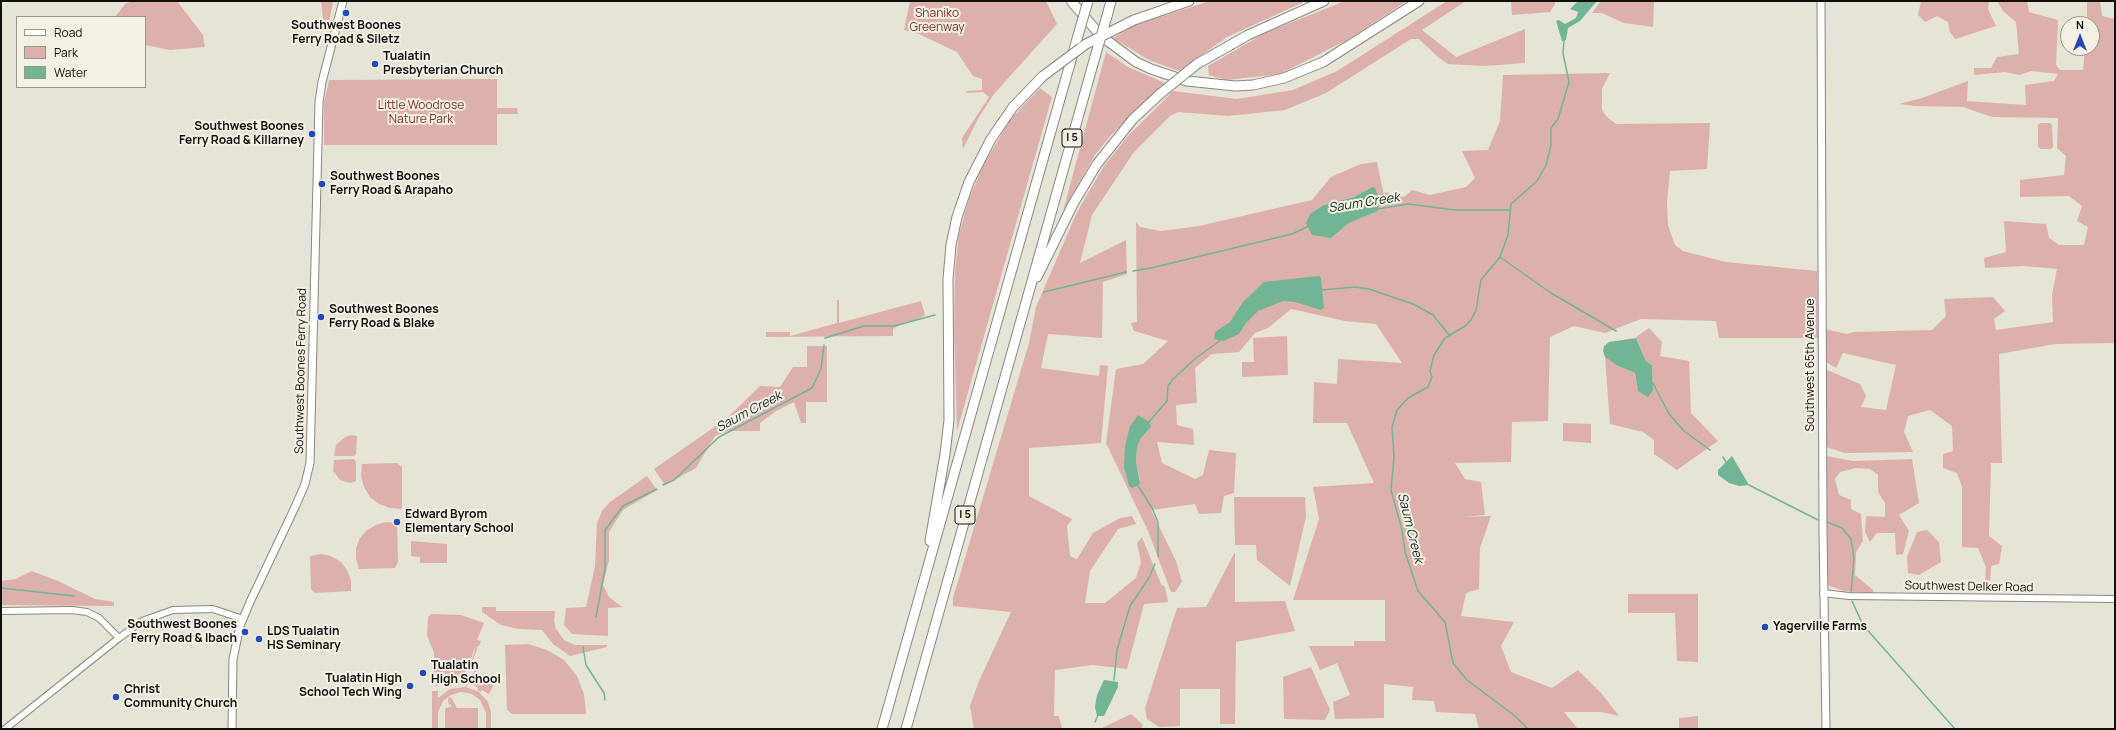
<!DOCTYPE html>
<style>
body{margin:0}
#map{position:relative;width:2116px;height:730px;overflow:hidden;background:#e6e3d7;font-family:Manrope,sans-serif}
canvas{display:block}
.frame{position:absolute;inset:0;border:2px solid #100f0b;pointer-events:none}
.legend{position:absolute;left:16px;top:16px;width:130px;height:72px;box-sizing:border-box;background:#f4f0e4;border:1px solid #99968d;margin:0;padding:5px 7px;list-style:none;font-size:12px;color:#100f0b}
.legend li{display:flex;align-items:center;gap:8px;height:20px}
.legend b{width:20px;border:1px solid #99968d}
.north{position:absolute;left:2060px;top:16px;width:40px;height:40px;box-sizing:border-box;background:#f4f0e4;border:1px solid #99968d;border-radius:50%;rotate:0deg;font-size:11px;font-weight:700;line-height:16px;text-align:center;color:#100f0b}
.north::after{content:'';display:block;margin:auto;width:14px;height:18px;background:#2349b8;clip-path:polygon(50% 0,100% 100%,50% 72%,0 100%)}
</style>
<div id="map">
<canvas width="2116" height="730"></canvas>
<div class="frame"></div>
<ul class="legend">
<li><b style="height:5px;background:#fff"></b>Road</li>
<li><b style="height:11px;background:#ddb1ab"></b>Park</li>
<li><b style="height:11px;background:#71b595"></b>Water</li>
</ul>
<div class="north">N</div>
</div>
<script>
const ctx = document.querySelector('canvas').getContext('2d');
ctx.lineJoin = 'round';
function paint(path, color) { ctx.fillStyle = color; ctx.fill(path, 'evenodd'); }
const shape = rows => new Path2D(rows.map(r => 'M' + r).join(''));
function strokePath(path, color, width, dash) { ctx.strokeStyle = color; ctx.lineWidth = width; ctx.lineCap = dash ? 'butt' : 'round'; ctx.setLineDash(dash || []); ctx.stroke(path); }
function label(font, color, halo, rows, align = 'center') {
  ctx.font = font + ' Manrope,sans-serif'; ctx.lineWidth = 4; ctx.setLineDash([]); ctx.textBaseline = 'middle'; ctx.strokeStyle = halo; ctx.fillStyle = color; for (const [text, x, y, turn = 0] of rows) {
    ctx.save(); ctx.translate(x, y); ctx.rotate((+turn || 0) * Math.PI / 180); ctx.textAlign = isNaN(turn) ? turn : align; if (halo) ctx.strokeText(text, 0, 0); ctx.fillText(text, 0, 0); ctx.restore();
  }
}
const green = shape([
 [133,1,177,1,203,35,205,47,170,50,145,45,145,17,115,17,125,4],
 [321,1,333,2,329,22,323,19],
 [910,1,1046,1,1057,24,994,94,979,117,963,149,962,138,989,97,983,92,967,93,966,91,982,90,982,79,973,76,957,52,919,34,904,30],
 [1210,1,1306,1,1227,37,1179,71,1149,60,1113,38,1135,25],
 [1345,1,1407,1,1347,40,1280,74,1226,80,1209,75,1208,66,1265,33],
 [1447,1,1466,1,1422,30,1456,57,1525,29,1525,63,1484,66,1448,64,1438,57,1419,39,1411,39,1326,93,1285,110,1228,116,1178,112,1170,116,1134,152,1092,215,1080,263,1126,240,1127,274,1103,282,1102,338,1048,334,1041,368,1099,376,1100,365,1108,366,1101,443,1029,448,1029,496,1072,519,1067,526,1070,556,1077,559,1093,533,1120,518,1132,516,1136,524,1118,529,1090,571,1085,603,1105,603,1136,578,1141,562,1137,543,1142,537,1161,584,1165,587,1168,602,1144,604,1127,669,1093,665,1055,670,1054,716,1059,716,1062,729,974,729,970,706,979,681,1011,612,953,606,953,598,1029,343,1036,307,1077,212,1104,166,1128,136,1173,91,1237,99,1293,90,1337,71],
 [1511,1,1555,1,1555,4,1550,12,1512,15],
 [1601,1,1654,1,1653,27,1624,23,1602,13,1592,13],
 [1921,1,1989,1,1988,9,1996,26,1955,39,1950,32,1948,22,1937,16,1925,22,1918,15],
 [1997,1,2027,1,2029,12,2058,20,2056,65,2060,70,2083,70,2085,48,2092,48,2092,24,2087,24,2087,1,2100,1,2102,16,2115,19,2115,343,2055,344,1999,354,2002,463,1991,463,1989,536,2002,546,1999,564,1991,566,1990,581,1985,582,1986,567,1978,548,1962,547,1962,487,1957,473,1943,468,1943,454,1953,451,1952,426,1930,410,1908,416,1904,432,1913,452,1845,453,1826,447,1825,369,1860,384,1866,396,1861,407,1886,410,1896,365,1843,353,1836,368,1826,362,1825,329,1847,334,1853,332,1932,330,1946,316,1944,299,1993,297,2005,311,1994,319,1996,330,2053,322,2052,295,2057,269,2024,266,1985,268,1984,258,2006,252,2004,221,2046,224,2049,238,2059,245,2084,245,2088,227,2077,221,2082,206,2069,196,2020,197,2020,180,2064,175,2066,156,2057,148,2058,118,1992,117,1963,107,1915,106,1899,104,1922,98,1968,81,1967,101,2026,105,2025,85,2054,81,2058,74,2031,71,2020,75,2005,72,1974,75,1974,68,1991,68,1997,57,2019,54,2016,22,2003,11],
 [1106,52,1128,67,1165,83,1112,134,1095,155,1063,211],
 [1610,73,1602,89,1602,110,1607,117,1616,124,1710,123,1707,169,1670,171,1667,203,1668,225,1675,245,1683,251,1726,262,1817,271,1818,338,1719,338,1716,321,1641,319,1605,333,1574,326,1550,337,1548,421,1512,422,1511,462,1455,463,1465,479,1481,482,1485,515,1463,517,1491,516,1480,548,1479,589,1466,593,1461,616,1514,622,1501,646,1511,672,1552,688,1578,670,1601,693,1619,716,1601,712,1564,712,1578,729,1479,729,1475,714,1436,712,1434,701,1412,700,1413,687,1384,684,1384,718,1335,719,1333,702,1350,695,1337,663,1320,670,1309,646,1354,646,1354,641,1385,641,1385,600,1293,600,1319,519,1313,487,1374,483,1347,423,1313,423,1314,382,1337,384,1338,359,1402,363,1376,324,1345,321,1291,309,1268,328,1255,333,1239,352,1212,354,1195,368,1197,403,1176,405,1177,425,1193,429,1194,445,1157,442,1162,463,1195,479,1203,475,1209,450,1236,453,1234,493,1224,496,1221,513,1199,514,1195,504,1151,510,1176,561,1182,582,1175,592,1171,592,1148,531,1106,443,1116,369,1143,364,1168,341,1134,331,1131,323,1137,322,1136,222,1140,227,1161,231,1199,226,1312,200,1331,177,1361,164,1377,162,1387,210,1385,192,1404,197,1412,190,1430,195,1466,187,1475,178,1462,151,1488,150,1500,121,1503,75],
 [1372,187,1378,211,1349,223,1331,238,1324,205,1354,197],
 [1151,427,1141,438,1137,447,1136,461,1140,481,1125,446],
 [497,79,497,108,517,108,518,114,497,114,497,145,324,145,324,103,329,80],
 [1040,88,1052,97,957,431,954,329,955,271,959,234,969,199,982,168,1009,121],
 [2040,123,2050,123,2052,125,2053,147,2051,149,2041,149,2038,147,2038,125],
 [837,300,839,300,839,323,921,301,925,315,915,321,905,322,893,329,893,336,766,337,766,332,790,332,790,336,837,323],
 [1649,328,1662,342,1660,356,1689,361,1691,413,1718,441,1677,470,1654,454,1654,440,1643,432,1610,424,1605,357,1616,365,1635,373,1638,391,1653,390,1652,365,1646,361,1636,337],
 [1287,336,1288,375,1242,377,1242,362,1254,362,1253,338],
 [807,346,827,346,827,402,806,402,806,423,801,423,794,402,776,411,760,423,760,431,728,431,715,436,696,468,665,485,654,469,726,419,760,386,780,387,793,367,807,367],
 [1563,423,1591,424,1591,443,1563,441],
 [351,435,357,436,356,454,354,456,334,456,336,445,345,437],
 [1826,456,1853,461,1912,459,1919,503,1899,515,1909,531,1903,554,1896,555,1895,533,1877,533,1870,542,1865,532,1866,516,1885,517,1885,503,1878,492,1878,475,1870,469,1856,468,1840,472,1835,479,1839,495,1851,500,1851,509,1861,514,1863,541,1856,552,1855,575,1873,590,1873,594,1844,591,1827,585],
 [354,459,356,462,356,481,350,483,340,480,333,471,334,460],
 [397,463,402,467,402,509,390,508,379,504,370,497,364,487,361,476,362,464],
 [647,476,657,490,623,510,609,532,609,560,603,585,609,597,622,607,608,608,608,636,572,634,564,625,566,608,586,607,595,566,597,523,602,511,610,502],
 [1234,497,1305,497,1306,517,1290,586,1257,560,1256,545,1235,545],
 [386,522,397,523,398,562,395,568,359,569,356,559,356,548,360,538,367,530,376,525],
 [1927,530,1939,542,1941,562,1919,575,1908,573,1907,557,1917,532],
 [411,541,447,544,447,563,420,563,420,557,411,556],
 [1235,552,1235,602,1285,601,1295,631,1236,642,1235,724,1220,724,1220,689,1180,689,1180,726,1159,727,1147,719,1145,708,1177,608,1206,607],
 [321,554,331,556,341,562,347,570,351,580,351,591,315,593,311,589,310,556],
 [32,571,58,581,95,599,114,602,114,606,1,605,1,581,15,579],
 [1628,594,1698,594,1698,662,1677,661,1675,613,1628,613],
 [482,607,496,607,496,611,555,611,554,621,556,629,564,640,575,645,607,645,607,647,570,656,553,644,542,630,518,629,501,625,482,612],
 [431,614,461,615,484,623,477,640,481,641,479,646,478,646,469,672,476,645,465,673,460,674,460,684,447,680,447,682,436,686,436,677,445,680,445,677,456,674,434,673,434,653,427,635,428,617],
 [528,644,547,650,564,660,577,676,584,694,586,714,512,714,507,710,505,645],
 [1311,667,1330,710,1325,720,1284,719,1283,677],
 [475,670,478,673,466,687,479,692,488,702,491,712,491,729,486,729,486,713,480,700,472,694,461,692,451,695,443,701,438,712,438,729,432,729,432,691,438,691,438,698,450,689,465,687],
 [478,674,484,675,492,680,494,684,489,694,482,690,480,692,477,690,478,688,472,684],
 [451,697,457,708,478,708,478,729,445,729,445,708,451,707,451,704,449,705,448,701,448,698],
 [1131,714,1143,725,1141,729,1100,729],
 [1698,716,1698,729,1679,729,1679,718]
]);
const water = shape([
 [1578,1,1597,1,1580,21,1568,28,1566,40,1562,41,1556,21,1559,20,1565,24,1576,18,1578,12,1570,9],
 [1372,187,1375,188,1379,198,1378,211,1349,223,1331,238,1312,235,1306,223,1310,214,1324,205,1354,197],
 [1319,276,1321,278,1324,308,1321,310,1295,302,1283,301,1258,311,1246,323,1239,334,1223,341,1214,339,1215,332,1230,322,1243,302,1264,282],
 [1636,338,1646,361,1652,365,1653,390,1648,397,1638,391,1635,373,1616,365,1605,357,1603,351,1604,346,1609,342],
 [1138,415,1149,422,1151,427,1141,438,1137,447,1136,461,1140,484,1132,488,1129,486,1124,467,1125,446,1130,426],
 [1732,456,1749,485,1739,486,1729,483,1718,475,1718,470],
 [1104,680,1118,682,1118,687,1104,716,1097,716,1095,707,1097,695]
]);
const stream = shape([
 [1378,209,1408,204,1455,210,1509,210],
 [1500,257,1551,293,1616,331],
 [1133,271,1151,268,1292,234,1309,226],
 [1321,290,1355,287,1369,289,1413,304,1433,315,1450,336],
 [1044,292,1126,272],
 [825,338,864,326,894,326,935,315],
 [1653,383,1669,414,1684,431,1710,450],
 [1148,423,1167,401,1168,386,1173,379,1196,358,1221,340],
 [1723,457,1726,462],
 [1137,484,1152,508,1158,522,1158,556],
 [663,485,674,480,719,437,812,388,821,369,824,345],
 [1749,485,1818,520],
 [1827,522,1842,528,1851,539,1854,558,1851,593],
 [1,588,74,596],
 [1852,601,1863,625,1955,729],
 [596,617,605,569,605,530,623,506,657,489],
 [583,647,586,665,604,693,605,700],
 [1114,680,1117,650,1130,606,1149,578,1155,564],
 [1095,722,1098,715],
 [1528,729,1515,716,1467,680,1453,663,1445,622,1418,591,1405,552,1402,530,1391,490,1394,457,1392,427,1397,410,1408,398,1428,387,1432,377,1430,371,1434,355,1445,338,1465,326,1471,320,1476,310,1481,280,1500,257,1508,235,1511,204,1537,181,1546,165,1551,145,1551,128,1558,119,1569,82,1563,53,1564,40]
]);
const tertiary = shape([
 [1823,593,1849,596,2115,599],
 [1,611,72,610,87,612,99,618,119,638,142,621,173,610,213,609,243,619],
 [5,729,119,638]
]);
const secondary = shape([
 [1821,1,1823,531,1826,729],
 [232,729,233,659,240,626,250,602,296,505,305,484,310,463,319,102,322,82,343,1]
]);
const motorway = shape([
 [1071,1,1101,36,1136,62,1151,69,1187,81,1235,86,1253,85,1284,78,1323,62,1419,1],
 [1107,16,1111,1],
 [1134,20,1189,1],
 [1197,64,1248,35,1324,1],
 [1037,277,1073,204,1097,164,1133,119,1160,94],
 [930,541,945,454,949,420,948,279,951,245,957,217,969,182,991,139,1013,107,1043,76],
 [882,729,1077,39],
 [906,729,1095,57]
]);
const motorwayBridge = shape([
 [1077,39,1088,1],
 [1095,57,1107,16],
 [1043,76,1086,44,1134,20],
 [1160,94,1197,64]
]);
const markers = [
 [346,13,4,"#2349b8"],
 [375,64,4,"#2349b8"],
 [312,134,4,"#2349b8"],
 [322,184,4,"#2349b8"],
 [321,317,4,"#2349b8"],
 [397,522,4,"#2349b8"],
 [1765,627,4,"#2349b8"],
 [245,632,4,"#2349b8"],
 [259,639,4,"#2349b8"],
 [423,673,4,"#2349b8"],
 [410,686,4,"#2349b8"],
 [116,697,4,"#2349b8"]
];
const shields = [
 [1072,138,20],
 [965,515,20]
];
const shieldNames = [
 ["I 5",1072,138],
 ["I 5",965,515]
];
const parkNames = [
 ["Shaniko",937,14],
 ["Greenway",937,28],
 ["Little Woodrose",421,106],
 ["Nature Park",421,120]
];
const poiNames = [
 ["Southwest Boones",346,26,"center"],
 ["Ferry Road & Siletz",346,40,"center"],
 ["Tualatin",383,57],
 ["Presbyterian Church",383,71],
 ["Southwest Boones",304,127,"right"],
 ["Ferry Road & Killarney",304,141,"right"],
 ["Southwest Boones",330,177],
 ["Ferry Road & Arapaho",330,191],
 ["Southwest Boones",329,310],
 ["Ferry Road & Blake",329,324],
 ["Edward Byrom",405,515],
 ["Elementary School",405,529],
 ["Southwest Boones",237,625,"right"],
 ["Ferry Road & Ibach",237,639,"right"],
 ["Yagerville Farms",1773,627],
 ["LDS Tualatin",267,632],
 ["HS Seminary",267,646],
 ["Tualatin",431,666],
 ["High School",431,680],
 ["Tualatin High",402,679,"right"],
 ["School Tech Wing",402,693,"right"],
 ["Christ",124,690],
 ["Community Church",124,704]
];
const streetNames = [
 ["Southwest 65th Avenue",1811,365,-90],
 ["Southwest Boones Ferry Road",301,371,-89],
 ["Southwest Delker Road",1969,587,1]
];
const waterNames = [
 ["Saum Creek",1364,203,-9],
 ["Saum Creek",749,412,-28],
 ["Saum Creek",1410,528,76]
];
paint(green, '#ddb1ab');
paint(water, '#71b595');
strokePath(stream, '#71b595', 1.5);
strokePath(tertiary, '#8b887d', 8);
strokePath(secondary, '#8b887d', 9);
strokePath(motorway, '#8b887d', 11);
strokePath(tertiary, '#fff', 6);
strokePath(secondary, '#fff', 7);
strokePath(motorway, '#fff', 9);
strokePath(motorwayBridge, '#8b887d', 11, []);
strokePath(motorwayBridge, '#fff', 9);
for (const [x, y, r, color] of markers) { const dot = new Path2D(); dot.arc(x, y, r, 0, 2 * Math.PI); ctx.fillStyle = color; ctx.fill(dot); strokePath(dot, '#f4f0e4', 1.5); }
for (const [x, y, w] of shields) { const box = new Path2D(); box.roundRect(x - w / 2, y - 9, w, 18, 3); ctx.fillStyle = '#f4f0e4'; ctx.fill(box); strokePath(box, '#100f0b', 1); }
label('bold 11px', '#100f0b', null, shieldNames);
label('12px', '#812f2b', '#f4f0e4', parkNames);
label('bold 12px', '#100f0b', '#f4f0e4', poiNames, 'left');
label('12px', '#100f0b', '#f4f0e4', streetNames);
label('italic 13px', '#113123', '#f4f0e4', waterNames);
</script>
